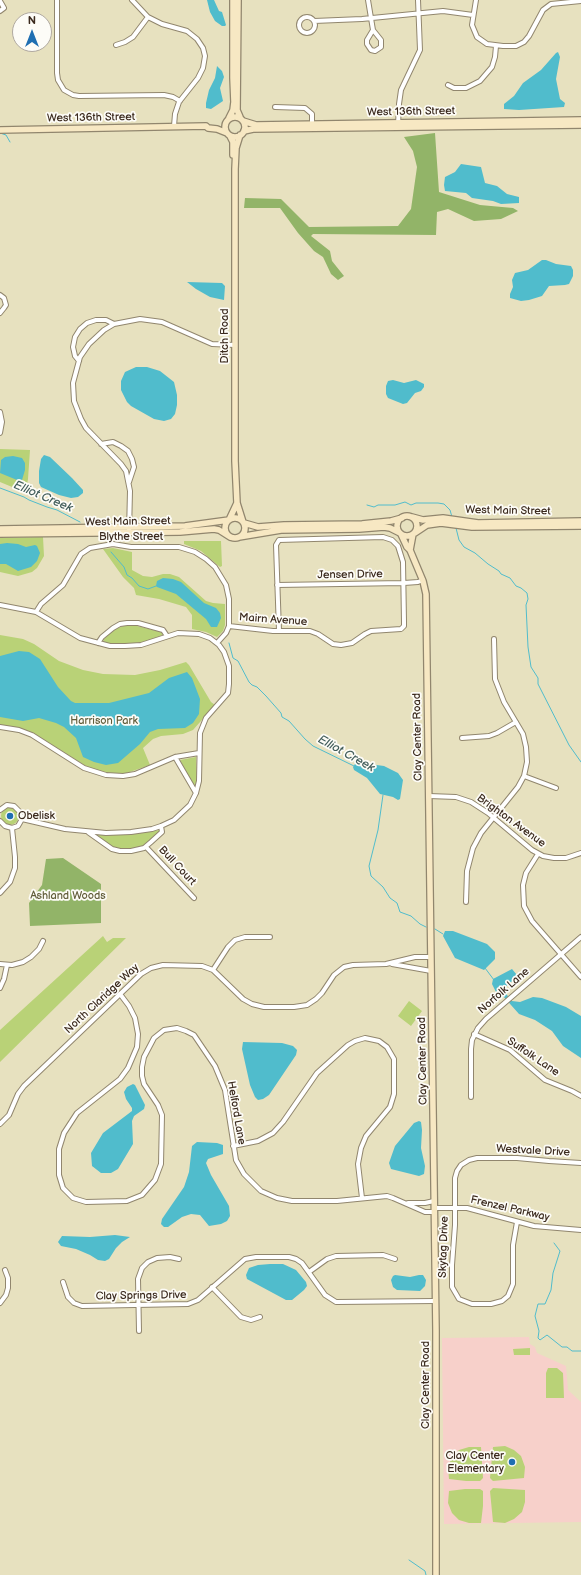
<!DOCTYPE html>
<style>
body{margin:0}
#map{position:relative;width:581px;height:1575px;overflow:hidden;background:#e7e1bf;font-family:"Balsamiq Sans",sans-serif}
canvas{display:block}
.north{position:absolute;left:12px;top:12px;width:40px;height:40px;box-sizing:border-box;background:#fdfcf7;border:1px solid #afa8a0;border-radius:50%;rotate:0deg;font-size:11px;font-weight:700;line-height:16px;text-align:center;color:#3b2a1e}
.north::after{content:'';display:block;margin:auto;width:14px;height:18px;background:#1f6fb2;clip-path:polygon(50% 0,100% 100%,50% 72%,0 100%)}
</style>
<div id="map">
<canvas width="581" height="1575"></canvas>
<div class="north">N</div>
</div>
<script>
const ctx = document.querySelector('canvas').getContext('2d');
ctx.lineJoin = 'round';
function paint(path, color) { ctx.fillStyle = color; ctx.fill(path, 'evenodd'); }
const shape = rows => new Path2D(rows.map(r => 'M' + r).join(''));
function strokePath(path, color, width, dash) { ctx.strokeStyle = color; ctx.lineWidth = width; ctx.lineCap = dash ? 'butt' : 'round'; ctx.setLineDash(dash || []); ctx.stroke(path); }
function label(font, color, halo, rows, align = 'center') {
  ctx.font = font + ' "Balsamiq Sans",sans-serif'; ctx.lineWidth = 3.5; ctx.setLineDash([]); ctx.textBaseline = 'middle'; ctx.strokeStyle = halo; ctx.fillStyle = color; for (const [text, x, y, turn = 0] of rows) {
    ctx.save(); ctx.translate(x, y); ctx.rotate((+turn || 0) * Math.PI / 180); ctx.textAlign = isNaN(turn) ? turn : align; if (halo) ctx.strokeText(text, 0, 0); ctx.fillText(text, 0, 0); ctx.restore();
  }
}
const built = shape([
 [529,1337,530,1344,535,1347,537,1353,566,1366,568,1390,581,1402,581,1522,444,1524,442,1338]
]);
const green = shape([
 [0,449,30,450,28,479,27,485,25,488,17,489,0,482],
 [43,537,44,556,37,568,32,572,18,576,0,572,0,538],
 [184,541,221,541,222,566,220,567,201,551,184,544],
 [113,548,132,552,132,570,143,576,152,577,163,574,170,574,179,577,206,601,213,603,225,604,225,625,223,631,217,637,206,632,192,629,192,615,186,607,159,599,136,595,134,588,123,577,103,549],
 [126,625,133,625,161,632,163,635,152,640,132,644,113,644,103,642,104,639,113,630],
 [0,635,23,639,34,644,59,661,83,670,103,674,135,675,160,670,186,662,189,665,211,702,215,705,193,730,183,734,161,736,153,739,143,748,150,765,127,773,116,774,95,770,89,768,33,733,18,728,0,725],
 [196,757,197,781,196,786,194,787,180,760],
 '1 816a9 9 0 1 1 18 0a9 9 0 1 1-18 0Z',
 [159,830,159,833,144,846,134,849,117,849,109,846,97,836,100,834,134,834],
 [103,936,107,942,113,938,126,938,0,1062,0,1030],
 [409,1001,422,1011,411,1026,398,1016],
 [530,1348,530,1355,514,1355,513,1349],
 [548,1368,557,1368,563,1373,564,1398,546,1398,546,1373],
 [505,1446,514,1450,521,1456,525,1467,524,1478,493,1481,490,1478,493,1447],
 [469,1447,481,1447,483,1478,480,1481,466,1481,449,1479,448,1467,452,1457,459,1450],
 [493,1488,525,1490,525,1502,522,1512,514,1519,505,1523,493,1522,490,1491],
 [465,1489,480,1489,483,1491,483,1506,481,1523,469,1523,459,1520,452,1513,448,1503,449,1491]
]);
const forest = shape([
 [435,133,439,192,480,205,513,208,518,211,501,219,474,221,448,209,437,212,436,235,313,234,311,236,330,251,332,261,344,276,338,280,331,274,323,257,314,251,298,233,280,208,244,208,245,198,281,199,309,227,398,226,411,209,417,167,413,151,404,137],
 [63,858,101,884,101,923,30,926,29,903,42,885,46,859]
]);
const water = shape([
 [207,0,214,0,219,11,222,12,226,25,225,26,222,26,215,21,210,12],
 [558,52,560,57,556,79,560,99,565,103,564,107,519,110,504,109,504,104,514,96,523,83,541,70,556,53],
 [217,66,222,71,224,77,220,88,223,101,211,109,206,108,206,103,209,90,215,78],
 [461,164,481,167,485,183,497,186,507,194,519,197,519,203,501,204,493,201,472,198,466,193,445,191,444,185,445,177,455,172],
 [542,260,546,260,556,264,571,266,573,270,573,276,569,284,565,285,549,286,542,296,529,300,521,301,510,298,510,294,513,287,512,280,515,273,528,270],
 [187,282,222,283,225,286,224,300,210,297,196,289],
 [136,367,147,367,160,371,174,382,177,395,177,405,175,414,171,419,164,421,154,419,131,406,127,402,121,390,121,381,125,372],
 [393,380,404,383,416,380,424,384,424,387,421,391,415,393,407,403,403,404,388,398,386,394,386,386,388,381],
 [44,455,50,457,72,478,83,490,83,493,78,497,71,498,59,495,41,487,39,483,39,471,41,459],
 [13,456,22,458,25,463,25,470,22,480,17,480,0,473,1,460,5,457],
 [7,543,18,544,26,547,35,545,37,546,40,553,37,561,31,567,18,571,6,564,0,564,0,544],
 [163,578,173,579,181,582,204,603,216,608,220,613,221,618,217,627,211,627,206,619,176,594,157,587,156,586,157,581],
 [19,651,29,652,40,659,58,687,71,701,75,703,109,703,149,693,169,678,187,672,192,678,200,699,199,714,193,723,185,728,158,729,150,732,140,744,118,763,106,765,94,762,83,757,76,738,64,727,56,723,39,718,23,721,0,717,0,656],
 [362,763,384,766,398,773,403,780,400,799,398,800,393,797,380,794,367,778,354,770,353,767,355,764],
 [445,931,453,931,487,944,495,952,495,959,484,970,455,958,443,936],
 [512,969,517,975,516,978,505,987,507,995,512,1001,520,1002,533,997,542,998,566,1007,581,1016,581,1058,563,1046,552,1031,535,1020,519,1014,503,996,496,992,492,984,493,979],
 [243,1042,282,1043,293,1046,297,1050,296,1055,269,1095,263,1099,258,1100,255,1097,250,1085,242,1049],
 [133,1084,135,1085,145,1105,144,1109,134,1116,132,1121,133,1144,118,1169,111,1173,101,1173,92,1166,91,1153,103,1133,132,1111,132,1108,126,1099,124,1092,127,1087],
 [419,1121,421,1122,422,1130,421,1148,425,1166,424,1174,419,1176,391,1169,389,1163,395,1146,414,1123],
 [197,1142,217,1143,223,1145,223,1154,208,1159,206,1163,211,1175,229,1206,230,1216,227,1221,221,1224,209,1226,200,1215,191,1214,182,1217,168,1227,164,1227,161,1224,162,1219,184,1187,189,1172,192,1146],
 [115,1235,130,1237,122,1242,116,1248,109,1259,105,1261,98,1260,90,1255,76,1249,61,1246,58,1242,62,1236,90,1237],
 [270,1264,283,1264,296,1270,306,1282,307,1286,304,1290,292,1300,286,1300,247,1279,246,1275,249,1268,258,1265],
 [395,1275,410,1277,419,1275,423,1275,426,1280,425,1286,420,1291,397,1290,393,1287,391,1280,393,1276]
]);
const stream = shape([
 [0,133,6,135,10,142],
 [0,488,24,497,29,500,47,507,57,510,80,522],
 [367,505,374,507,378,505,395,505,405,502,411,505,416,503,438,503,444,504,450,510,452,517],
 [456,528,459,540,464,547,475,553,488,564,499,571,501,574,510,578,516,586,521,588,527,593,528,599,526,605,528,647,531,667,538,678,538,684,569,745,581,762],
 [111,552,124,567,127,575,132,578,139,586,148,589,156,586],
 [229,643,233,658,238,661,249,682,252,685,257,687,266,696,281,713,282,717,289,721,305,739,313,746,354,766],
 [383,795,378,830,369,866,371,876,383,887,390,898,397,903,400,912,411,916,420,924,426,927],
 [435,929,443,934],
 [485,968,494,980],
 [554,1243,560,1251,553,1273,551,1290,545,1304,538,1304,535,1316,539,1331,538,1338,540,1340,547,1335,562,1347,567,1347,572,1351,581,1351],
 [409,1560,425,1571,426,1575]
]);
const street = shape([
 [57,0,57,73,58,80,64,90,73,95,79,96,164,95,173,97,180,101],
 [132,0,148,17,162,24,187,31,197,39,203,48,205,56,203,68,198,78,179,102,175,114,174,126],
 [368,0,373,30],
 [476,0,472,25,477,37,487,44,503,46,516,46,524,42,529,36,543,10,551,4,581,1],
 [0,1,4,8,0,11],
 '299 25a8 8 0 1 1 16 0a8 8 0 1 1-16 0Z',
 [314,21,362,19,443,11,473,15],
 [373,30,381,40,381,47,375,51,371,50,367,44,367,40,373,30],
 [116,45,125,42,133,37,148,17],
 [448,85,454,88,466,88,480,81,492,67,495,57,496,46],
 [275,107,305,108,312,114,312,126],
 [398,125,399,104,401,90,420,50,418,0],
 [0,295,4,298,6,305,4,308,0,313],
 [79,361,75,356,73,347,75,337,80,329,87,323,96,320,106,320,114,324],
 [0,412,2,422,0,433],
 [101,444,113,442,121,446,128,451,132,459,134,467,129,482],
 [129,532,130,491,126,471,121,464,86,428,81,419,74,401,73,383,80,357,89,344,104,330,114,324,140,319,162,322,212,344,235,345],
 [277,585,404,583,418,582,423,580],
 [0,605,36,612,80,638,110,646,125,646,141,645,178,633,199,634,210,638,219,645,224,652,229,666,229,684,228,693,206,718,200,733,199,781,196,793,190,805,174,820,161,826,152,829,131,832,106,833,65,829,22,819],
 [36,612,41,604,63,585,81,554,90,548,113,544,131,547,179,547,195,552,206,559,215,567,226,585,229,599,229,626,226,633,217,643],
 [229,626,273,631,310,631,318,634,333,644,341,645,352,643,365,634,371,631,401,629,404,626,404,622,403,562,398,546,392,540,383,537,279,540,276,545,279,631],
 [98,643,102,637,113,628,120,624,127,623,138,623,163,630,167,636],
 [0,727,19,730,32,735,84,768,106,775,123,776,135,774,175,757,199,753],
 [462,738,489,736,497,733,516,722],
 [175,757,196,793],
 [524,776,556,788],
 [429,796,456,797,471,802,488,813,532,850,543,856,554,858,566,858,581,853],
 [0,810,7,805,14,806,20,812,22,819,18,826,12,828,5,826,0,821],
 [88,832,112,849,120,851,131,851,144,848,151,842,162,832,161,826],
 [146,847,194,898],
 [538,854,526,873,523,885,524,906,532,921,581,977],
 [0,893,10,882,15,868,15,857,12,828],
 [466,902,467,871,473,848,481,833,518,787,524,776,527,762,526,747,523,734,504,702,495,679,494,639],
 [0,964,12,965,23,962,31,957,39,949,43,941],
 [392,964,431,971],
 [213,970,228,947,235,940,245,937,270,937],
 [0,988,4,979,7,965],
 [120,994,129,1006,135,1018,138,1034,137,1047,128,1068,120,1079,77,1113,64,1133,59,1149,59,1175,63,1188,73,1198,86,1202,127,1201,142,1195,155,1180,161,1164,162,1115,158,1105,144,1084,142,1076,142,1067,144,1057,154,1038,164,1030,177,1028,186,1031,194,1035,215,1066,225,1090,236,1160,244,1174,261,1191,277,1198,292,1201,337,1201,387,1196,393,1198,425,1212,434,1212],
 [474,1034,510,1050,545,1080,572,1091,581,1096],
 [471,1097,471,1049,472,1040,478,1028,486,1019,581,937],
 [0,1124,9,1115,18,1094,24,1086,141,974,151,968,163,965,202,966,213,970,243,999,252,1004,264,1007,294,1007,307,1005,316,999,322,993,334,975,344,967,353,965,386,964,415,957,431,957],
 [233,1146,258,1141,273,1133,283,1122,317,1073,348,1045,355,1041,365,1038,379,1041,387,1047,394,1059,394,1094,390,1107,366,1136,361,1148,358,1164,362,1198],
 [408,1203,425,1203,434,1201],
 [434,1208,467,1208,534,1226,581,1230],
 [517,1222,513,1245,513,1284,508,1296,502,1301,491,1304,472,1304,459,1299,452,1287,452,1265,455,1225,455,1178,457,1171,461,1165,469,1160,477,1158,517,1158,549,1161,581,1163],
 [309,1272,327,1259,336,1256,383,1255,395,1259],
 [63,1282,68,1297,74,1303,82,1306,188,1304,198,1300,245,1259,256,1257,289,1257,296,1259,302,1263,325,1295,336,1302,435,1301],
 [212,1287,241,1317,251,1320,260,1317],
 [0,1303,6,1295,8,1288,8,1278,5,1270],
 [139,1331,138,1279,142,1268,148,1262,157,1258,170,1257,179,1259]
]);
const secondary = shape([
 [238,0,237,110,240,117],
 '225 127a10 10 0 1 1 20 0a10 10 0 1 1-20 0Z',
 [229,118,233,110,234,102,233,78,233,0],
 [243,121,256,125,581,120],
 [0,130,206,126,208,128,217,129,227,133],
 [244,131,253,129,581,125],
 [240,135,236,148,235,169,235,461,237,503,243,522],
 [230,136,233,142,233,155],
 '397 526a10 10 0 1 1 20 0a10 10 0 1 1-20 0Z',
 [412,517,423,520,443,518,478,523,581,521],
 '225 528a10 10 0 1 1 20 0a10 10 0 1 1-20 0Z',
 [229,520,237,503],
 [244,523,258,527,284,525,362,524,391,521,402,518],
 [0,529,185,526,229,520],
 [415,533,427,525,441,523,472,527,581,526],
 [0,534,180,532,214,529,219,530,230,537],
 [401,534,407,547,410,550,423,581,426,594,436,1330,436,1575],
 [239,537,281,530,359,529,384,527,390,528,400,533],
 [410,550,413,534]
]);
const markers = [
 [10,816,4,"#1f6fb2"],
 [512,1462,4,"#1f6fb2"]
];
const streetNames = [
 ["West 136th Street",411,112,-1],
 ["West 136th Street",91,118,-1],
 ["Ditch Road",225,336,-90],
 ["West Main Street",508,511,1],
 ["West Main Street",128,522,-1],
 ["Blythe Street",131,537],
 ["Jensen Drive",350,575,-1],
 ["Mairn Avenue",273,620,4],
 ["Clay Center Road",418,737,-91],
 ["Brighton Avenue",511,821,36],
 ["Bull Court",177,866,47],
 ["Norfolk Lane",504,991,-41],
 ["North Claridge Way",102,999,-43],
 ["Suffolk Lane",533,1057,34],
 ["Clay Center Road",423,1061,-91],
 ["Helford Lane",236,1113,80],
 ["Westvale Drive",533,1151,3],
 ["Frenzel Parkway",510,1209,13],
 ["Skytag Drive",444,1247,-88],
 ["Clay Springs Drive",141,1296,-1],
 ["Clay Center Road",426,1385,-90]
];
const parkNames = [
 ["Harrison Park",104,721],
 ["Ashland Woods",68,896]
];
const poiNames = [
 ["Obelisk",18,816],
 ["Clay Center",504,1456,"right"],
 ["Elementary",504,1469,"right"]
];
const waterNames = [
 ["Elliot Creek",43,497,23],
 ["Elliot Creek",346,754,29]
];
paint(built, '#f7d0ca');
paint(green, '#b9d277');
paint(forest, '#92b468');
paint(water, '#50bccc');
strokePath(stream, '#50bccc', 1);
strokePath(street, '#91866e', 6);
strokePath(secondary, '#91866e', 8);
strokePath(street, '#fff', 4);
strokePath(secondary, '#f7e8c3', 5.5);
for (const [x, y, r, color] of markers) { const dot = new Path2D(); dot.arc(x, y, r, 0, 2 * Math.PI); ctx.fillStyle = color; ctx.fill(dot); strokePath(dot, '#fdfcf7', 1.5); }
label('11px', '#3b2a1e', '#fdfcf7', streetNames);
label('11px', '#615c39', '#fdfcf7', parkNames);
label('11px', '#3b2a1e', '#fdfcf7', poiNames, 'left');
label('italic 12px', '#425d5b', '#fdfcf7', waterNames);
</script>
